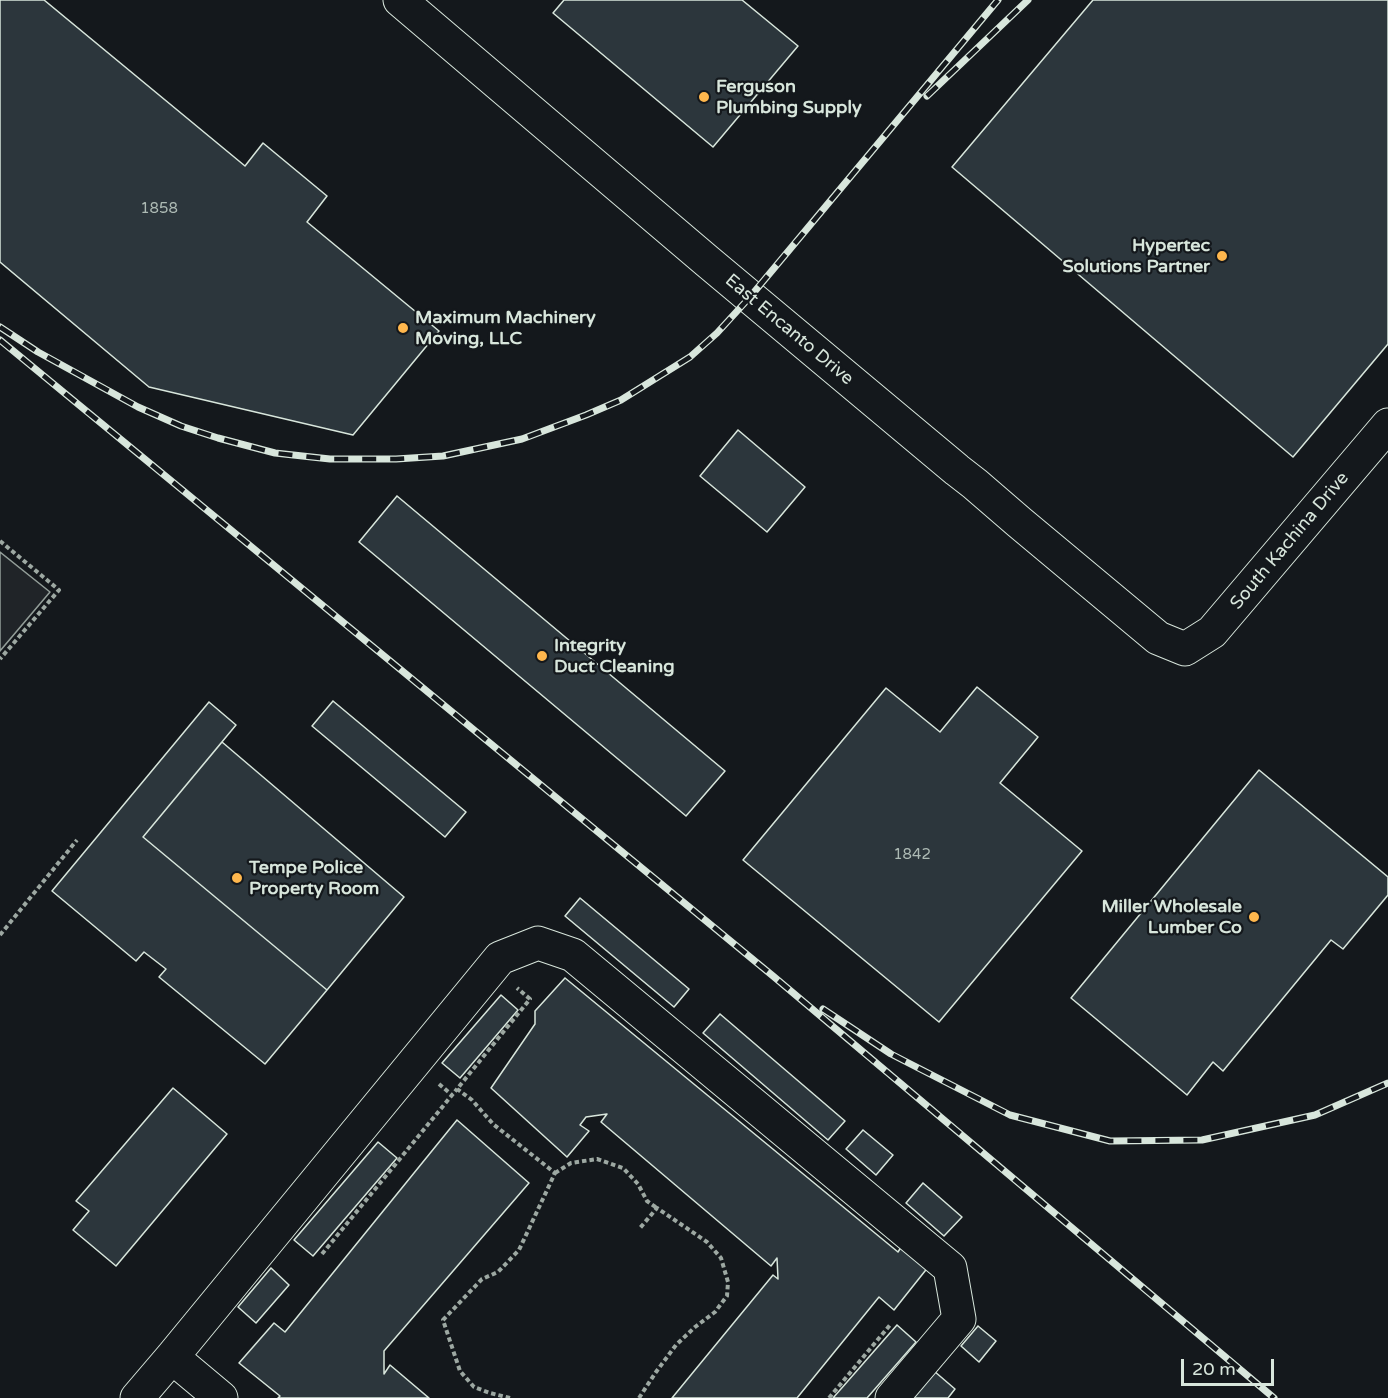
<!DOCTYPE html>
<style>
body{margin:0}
#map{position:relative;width:1388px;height:1398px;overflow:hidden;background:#14181c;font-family:"Varela Round",sans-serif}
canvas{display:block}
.scale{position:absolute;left:1181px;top:1359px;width:93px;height:27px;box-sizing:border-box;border:3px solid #d8e6dc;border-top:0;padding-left:8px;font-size:18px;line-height:21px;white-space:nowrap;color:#d8e6dc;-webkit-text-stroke:4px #14181c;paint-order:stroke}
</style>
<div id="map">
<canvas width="1388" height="1398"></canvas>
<div class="scale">20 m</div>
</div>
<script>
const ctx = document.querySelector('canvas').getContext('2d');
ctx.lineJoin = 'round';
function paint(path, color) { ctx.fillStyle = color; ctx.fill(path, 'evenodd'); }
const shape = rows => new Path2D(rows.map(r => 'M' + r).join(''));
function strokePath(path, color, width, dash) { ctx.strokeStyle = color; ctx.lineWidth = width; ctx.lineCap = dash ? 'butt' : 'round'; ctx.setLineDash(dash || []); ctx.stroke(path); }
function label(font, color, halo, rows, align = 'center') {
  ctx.font = font + ' "Varela Round",sans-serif'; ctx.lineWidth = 4.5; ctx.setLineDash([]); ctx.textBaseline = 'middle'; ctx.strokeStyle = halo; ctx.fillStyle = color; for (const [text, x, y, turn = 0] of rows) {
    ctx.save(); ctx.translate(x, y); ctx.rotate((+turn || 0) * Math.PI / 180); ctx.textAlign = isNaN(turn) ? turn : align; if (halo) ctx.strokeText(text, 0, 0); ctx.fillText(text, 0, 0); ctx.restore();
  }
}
const green = shape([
 [0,552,50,592,0,651,0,552]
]);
const building = shape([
 [0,0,44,0,245,166,263,143,327,196,307,222,439,331,353,435,149,387,0,262,0,0],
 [564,0,742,0,798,46,713,147,553,13,564,0],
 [1093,0,1388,0,1388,344,1293,457,952,167,1093,0],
 [738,430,805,487,767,532,700,476,738,430],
 [397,496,725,771,686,816,359,542,397,496],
 [977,687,1038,737,1000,783,1082,851,939,1022,743,860,886,688,940,732,977,687],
 [333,701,466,812,445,837,312,726,333,701],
 [209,702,236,725,143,837,327,990,265,1064,159,977,166,969,144,952,136,961,52,891,209,702],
 [222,742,404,897,327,990,143,837,222,742],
 [1259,770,1388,877,1388,895,1343,949,1331,940,1223,1071,1213,1062,1187,1095,1071,998,1259,770],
 [580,898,689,989,674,1007,565,916,580,898],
 [565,978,898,1252,903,1244,929,1266,894,1310,879,1297,797,1398,672,1398,773,1275,778,1279,777,1258,771,1266,601,1122,607,1114,586,1117,580,1125,589,1131,567,1157,491,1088,535,1024,535,1011,565,978],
 [501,995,518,1010,460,1078,442,1063,501,995],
 [720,1014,845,1121,828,1140,703,1033,720,1014],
 [173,1088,227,1134,116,1266,73,1230,89,1211,76,1201,173,1088],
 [457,1120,529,1183,384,1351,384,1374,390,1365,429,1398,278,1398,280,1396,239,1363,274,1323,285,1332,457,1120],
 [863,1130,893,1155,876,1175,846,1149,863,1130],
 [378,1142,397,1158,313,1256,294,1240,378,1142],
 [923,1183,962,1217,944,1236,906,1203,923,1183],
 [271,1268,289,1285,256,1323,238,1307,271,1268],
 [897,1325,916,1342,867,1398,833,1398,897,1325],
 [978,1326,996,1341,979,1362,961,1346,978,1326],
 [934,1371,955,1389,948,1398,912,1398,934,1371]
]);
const path = shape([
 [0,541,59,590,0,659],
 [0,935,77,840],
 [439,1084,452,1095],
 [555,1173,571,1163,597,1159,623,1168,638,1184,647,1201,657,1208],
 [322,1254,457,1089],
 [510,1398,490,1393,474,1387,460,1371,443,1320,482,1279,498,1272,519,1250,555,1173,493,1124,472,1100,457,1089,530,999,517,988],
 [639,1398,656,1372,676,1345,695,1327,715,1312,727,1296,728,1282,721,1258,707,1242,657,1208,640,1228],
 [829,1398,890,1325]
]);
const minor = shape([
 [400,0,707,261,957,470,975,484,1019,522,1158,638,1185,649,1212,632,1388,425],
 [172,1357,221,1398],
 [137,1398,172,1357,500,958,538,943,573,955,950,1268,959,1319,892,1398]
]);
const rail = shape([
 [927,96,1028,0],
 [0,327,38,352,138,407,181,426,218,438,275,453,330,459,396,459,443,456,522,439,586,415,621,400,690,357,717,333,750,297,998,0],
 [0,340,773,976,1274,1398],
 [823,1009,891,1054,1010,1115,1110,1141,1202,1140,1315,1115,1388,1083]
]);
const markers = [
 [704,97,6,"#ffb74d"],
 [1222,256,6,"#ffb74d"],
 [403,328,6,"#ffb74d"],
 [542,656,6,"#ffb74d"],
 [237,878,6,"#ffb74d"],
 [1254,917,6,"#ffb74d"]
];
const numberNames = [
 ["1858",159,209],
 ["1842",912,855]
];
const poiNames = [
 ["Ferguson",716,87],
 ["Plumbing Supply",716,108],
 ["Hypertec",1210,246,"right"],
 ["Solutions Partner",1210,267,"right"],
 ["Maximum Machinery",415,318],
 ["Moving, LLC",415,339],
 ["Integrity",554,646],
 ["Duct Cleaning",554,667],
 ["Tempe Police",249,868],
 ["Property Room",249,889],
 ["Miller Wholesale",1242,907,"right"],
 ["Lumber Co",1242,928,"right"]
];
const streetNames = [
 ["East Encanto Drive",789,330,40],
 ["South Kachina Drive",1290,541,-50]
];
paint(green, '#202428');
strokePath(green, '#939e99', 1.5);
paint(building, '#2c363c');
strokePath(building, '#d8e6dc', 1.5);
strokePath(minor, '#d8e6dc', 35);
strokePath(path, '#9da8a2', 4, [4.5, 3]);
strokePath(minor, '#14181c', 33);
strokePath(rail, '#d8e6dc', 7);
strokePath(rail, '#14181c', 4.5, [14]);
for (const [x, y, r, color] of markers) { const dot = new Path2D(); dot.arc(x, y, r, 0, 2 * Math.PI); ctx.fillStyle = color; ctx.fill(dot); strokePath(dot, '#14181c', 2); }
label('15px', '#adbab4', null, numberNames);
label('bold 18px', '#d8e6dc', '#14181c', poiNames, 'left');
label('18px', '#d8e6dc', '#14181c', streetNames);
</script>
